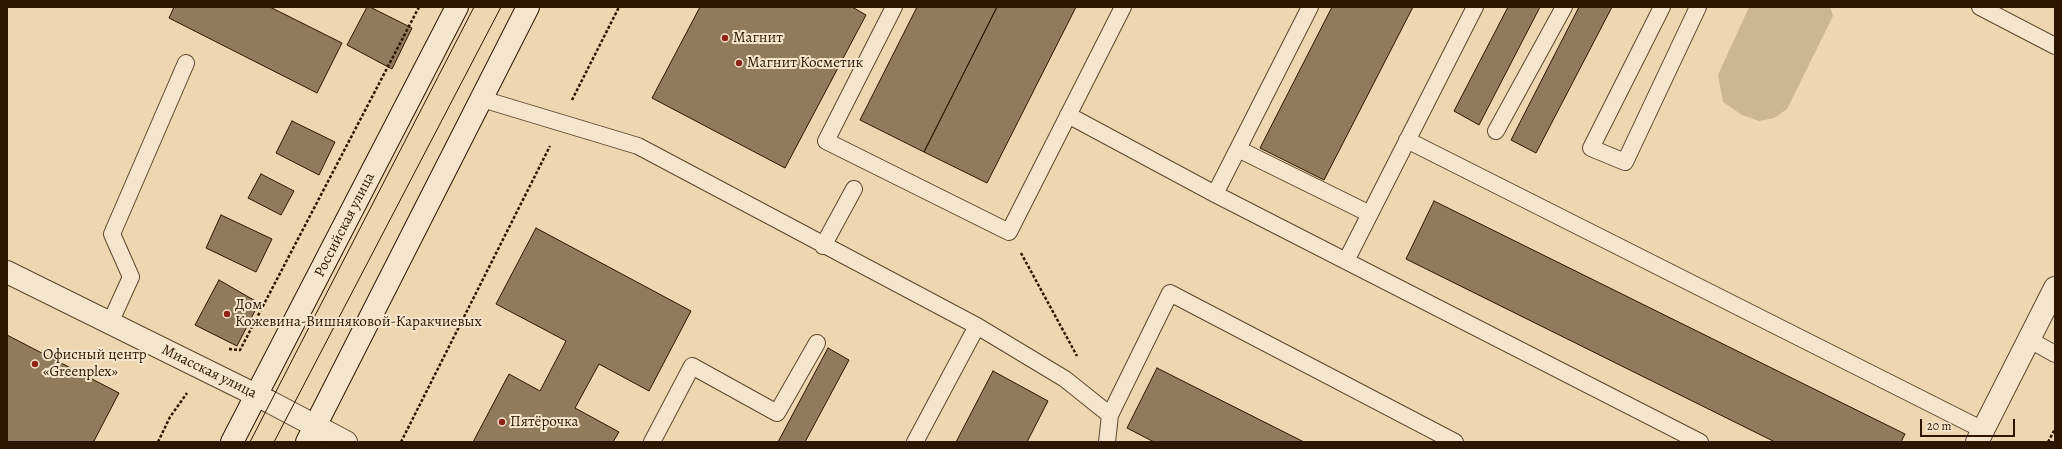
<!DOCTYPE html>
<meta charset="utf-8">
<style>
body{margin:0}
#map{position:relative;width:2062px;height:449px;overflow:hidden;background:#eed7b0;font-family:Alegreya,serif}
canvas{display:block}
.frame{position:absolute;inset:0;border:8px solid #2e1500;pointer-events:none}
.scale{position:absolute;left:1920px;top:419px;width:95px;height:18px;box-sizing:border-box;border:2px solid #2e1500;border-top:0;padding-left:5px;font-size:12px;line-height:14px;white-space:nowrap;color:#2e1500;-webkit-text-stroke:3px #f4e5cc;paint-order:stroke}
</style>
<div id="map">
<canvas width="2062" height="449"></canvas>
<div class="frame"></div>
<div class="scale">20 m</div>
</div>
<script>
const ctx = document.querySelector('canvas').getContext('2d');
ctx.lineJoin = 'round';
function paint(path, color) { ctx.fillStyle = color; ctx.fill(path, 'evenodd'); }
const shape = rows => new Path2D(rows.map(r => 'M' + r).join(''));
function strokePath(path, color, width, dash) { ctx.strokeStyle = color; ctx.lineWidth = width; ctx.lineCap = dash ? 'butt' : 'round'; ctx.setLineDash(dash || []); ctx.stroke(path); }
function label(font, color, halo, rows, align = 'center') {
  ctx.font = font + ' Alegreya,serif'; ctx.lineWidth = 4; ctx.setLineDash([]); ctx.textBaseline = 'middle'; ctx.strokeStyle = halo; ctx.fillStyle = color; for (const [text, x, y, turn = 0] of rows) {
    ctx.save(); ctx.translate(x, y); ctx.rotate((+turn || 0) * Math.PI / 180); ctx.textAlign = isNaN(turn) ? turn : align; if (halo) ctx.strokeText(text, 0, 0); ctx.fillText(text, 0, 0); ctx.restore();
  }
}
const green = shape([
 [1749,7,1830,7,1833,16,1787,109,1774,118,1759,121,1742,115,1723,102,1718,75]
]);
const building = shape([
 [174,7,270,7,342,43,317,93,169,18,174,7],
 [367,7,370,7,412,28,392,69,347,45,367,7],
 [700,7,852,7,866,15,785,168,652,98,700,7],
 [917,7,997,7,924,152,860,120,917,7],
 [997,7,1076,7,987,183,924,152,997,7],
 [1332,7,1413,7,1324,180,1260,148,1332,7],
 [1508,7,1540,7,1479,125,1454,111,1508,7],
 [1579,7,1612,7,1536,153,1511,140,1579,7],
 [292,121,335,142,319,175,276,153,292,121],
 [261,174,294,191,281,215,248,198,261,174],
 [1434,201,1905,434,1901,442,1775,442,1406,259,1434,201],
 [221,215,272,239,256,272,206,248,221,215],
 [536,228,691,311,649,391,599,364,575,408,619,432,613,442,473,442,509,374,540,391,566,341,496,304,536,228],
 [219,280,259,303,237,346,195,325,219,280],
 [7,335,119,393,94,441,97,442,7,442,7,335],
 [828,348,849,360,805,442,778,442,828,348],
 [1157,368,1304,442,1154,442,1127,428,1157,368],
 [993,371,1048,401,1027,442,956,442,993,371]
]);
const path = shape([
 [572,100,619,7],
 [1021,253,1077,356],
 [229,349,240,350,419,7],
 [158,442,170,417,187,393],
 [401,442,550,146],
 [2048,442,2055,429]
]);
const service = shape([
 [894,7,826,141,1009,232,1123,7],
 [1662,7,1591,148,1625,162,1698,7],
 [1980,7,2055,46],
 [482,99,638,146,977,326,1065,379,1110,415],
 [1068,115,1215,194,1700,442],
 [1496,131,1564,7],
 [1407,140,1983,430],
 [1238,149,1370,214],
 [1215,194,1310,7],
 [823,246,854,189],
 [1346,261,1475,7],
 [110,323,131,277,112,234,186,63],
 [2028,339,2055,354],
 [652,442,692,366,777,413,817,343],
 [915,442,977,326],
 [1107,442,1110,415,1170,293,1455,442]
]);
const minor = shape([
 [7,272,270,402,346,442],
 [1977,442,2055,288]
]);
const secondary = shape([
 [232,442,457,7],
 [307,442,528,7]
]);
const tram = shape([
 [250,442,474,7],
 [274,442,501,7]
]);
const markers = [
 [725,38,4,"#8f2418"],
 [739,63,4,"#8f2418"],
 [227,314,4,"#8f2418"],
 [35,364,4,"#8f2418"],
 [502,422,4,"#8f2418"]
];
const poiNames = [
 ["Магнит",733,38],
 ["Магнит Косметик",747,63],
 ["Дом",235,305],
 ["Кожевина-Вишняковой-Каракчиевых",235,322],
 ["Офисный центр",43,355],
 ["«Greenplex»",43,372],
 ["Пятёрочка",510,422]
];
const streetNames = [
 ["Российская улица",345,225,-63],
 ["Миасская улица",209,372,26]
];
paint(green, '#cdb692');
paint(building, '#927a5c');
strokePath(building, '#2e1500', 1);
strokePath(service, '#5e462c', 18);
strokePath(minor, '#5e462c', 24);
strokePath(secondary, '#2e1500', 24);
strokePath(path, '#2e1500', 2.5, [3, 2]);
strokePath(service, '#f4e5cc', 16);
strokePath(minor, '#f4e5cc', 22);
strokePath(secondary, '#f4e5cc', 22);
strokePath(tram, '#2e1500', 1);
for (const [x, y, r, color] of markers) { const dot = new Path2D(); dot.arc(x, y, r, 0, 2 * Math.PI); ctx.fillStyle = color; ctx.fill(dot); strokePath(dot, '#f4e5cc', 1.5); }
label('15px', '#2e1500', '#f4e5cc', poiNames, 'left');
label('15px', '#2e1500', '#f4e5cc', streetNames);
</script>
